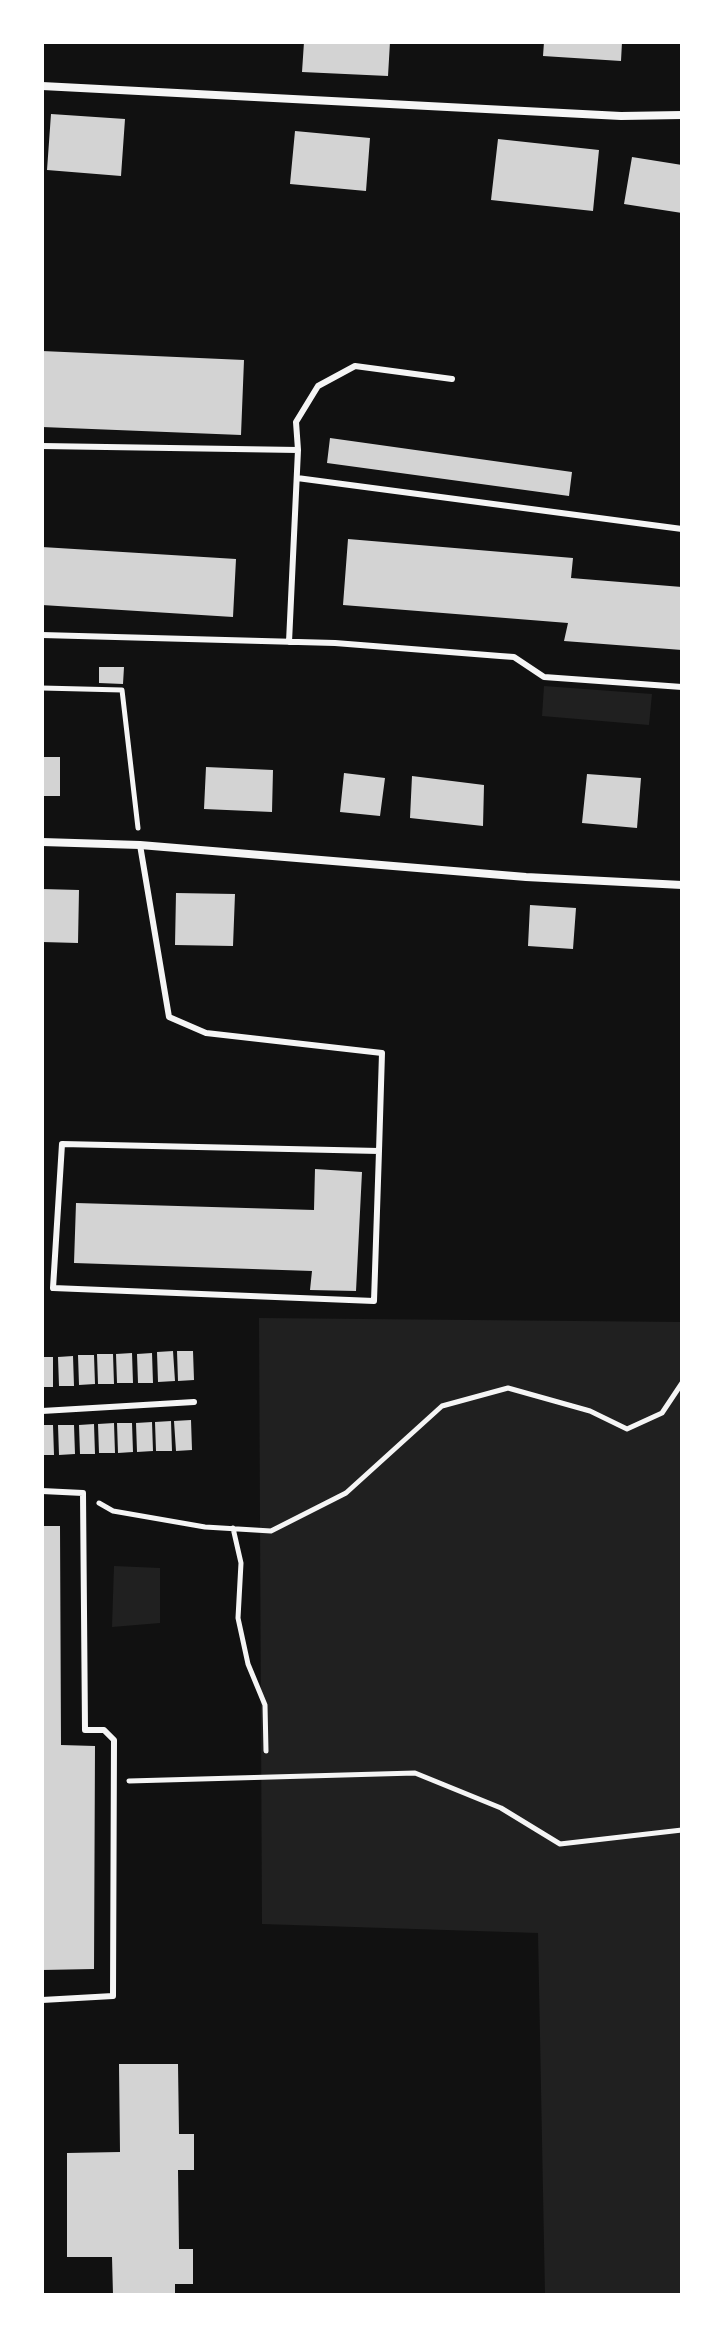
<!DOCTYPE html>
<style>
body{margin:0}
#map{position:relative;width:724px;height:2337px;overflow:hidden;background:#111;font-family:"Open Sans",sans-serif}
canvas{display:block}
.frame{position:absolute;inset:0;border:44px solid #fff;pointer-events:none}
</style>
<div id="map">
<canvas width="724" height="2337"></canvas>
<div class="frame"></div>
</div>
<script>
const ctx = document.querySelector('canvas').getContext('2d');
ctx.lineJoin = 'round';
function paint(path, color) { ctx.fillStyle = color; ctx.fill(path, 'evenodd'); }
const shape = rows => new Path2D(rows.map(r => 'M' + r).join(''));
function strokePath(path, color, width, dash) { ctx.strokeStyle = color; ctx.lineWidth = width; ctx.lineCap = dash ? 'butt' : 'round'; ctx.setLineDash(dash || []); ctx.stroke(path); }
const green = shape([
 [544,686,652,694,649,725,542,716],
 [259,1318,682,1322,682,2295,545,2295,538,1933,262,1924],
 [114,1566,160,1568,160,1623,112,1627]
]);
const building = shape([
 [304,42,390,42,388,76,302,72],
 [544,42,622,42,621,61,543,56],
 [51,114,125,119,121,176,47,170],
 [295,131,370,138,366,191,290,184],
 [498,139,599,150,593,211,491,200],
 [632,157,682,165,682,213,624,204],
 [42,351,244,360,241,435,42,427],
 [330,438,572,472,569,496,327,463],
 [348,539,573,558,571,578,682,587,682,650,564,641,568,623,343,605],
 [42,547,236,559,233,617,42,605],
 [99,667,124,667,123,684,99,683],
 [42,757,60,757,60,796,42,796],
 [206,767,273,770,272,812,204,809],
 [344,773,385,778,380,816,340,812],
 [587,774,641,778,637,828,582,823],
 [412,776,484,785,483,826,410,818],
 [42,889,79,890,78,943,42,942],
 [176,893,235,894,233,946,175,945],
 [530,905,576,908,573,949,528,946],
 [315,1169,362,1172,356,1291,310,1290,312,1271,74,1263,76,1203,314,1210],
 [173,1351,175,1381,158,1382,157,1352],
 [177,1351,193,1351,194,1380,178,1381],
 [132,1353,133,1383,117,1383,116,1354],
 [152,1353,153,1383,138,1383,137,1354],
 [97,1354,113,1354,114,1384,98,1384],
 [78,1355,94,1355,95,1384,79,1385],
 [73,1356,74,1386,59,1386,58,1357],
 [42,1357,53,1357,53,1387,42,1387],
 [191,1420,192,1450,176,1451,174,1421],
 [171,1421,172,1451,156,1451,155,1422],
 [152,1422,153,1451,137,1452,136,1423],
 [114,1423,115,1453,99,1453,98,1424],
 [117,1423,132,1423,133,1452,118,1453],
 [94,1424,95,1454,80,1454,79,1425],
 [42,1425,53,1425,54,1455,42,1455],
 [58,1425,74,1425,75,1454,59,1455],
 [42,1526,60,1526,61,1745,95,1746,94,1969,42,1970],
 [119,2064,178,2064,179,2134,194,2134,194,2170,178,2170,179,2249,193,2249,193,2284,175,2284,175,2295,113,2295,112,2257,67,2257,67,2153,120,2152]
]);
const path = shape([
 [42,688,122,690,138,828],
 [99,1503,113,1511,205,1527,271,1531,346,1493,442,1406,508,1388,590,1411,627,1429,662,1413,682,1383],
 [233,1528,241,1563,238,1618,248,1664,265,1705,266,1751],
 [129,1781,415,1773,501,1808,560,1844,682,1830]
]);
const service = shape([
 [42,446,298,450],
 [297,478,682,529],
 [42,635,335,643,500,656,514,657,544,677,682,687],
 [289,642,298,450,296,422,318,386,355,366,452,379],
 [140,845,169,1017,206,1033,382,1053,379,1151,374,1301,53,1288,62,1144,379,1151],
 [42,1411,194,1402],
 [42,1491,83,1493,85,1730,104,1730,114,1740,113,1996,42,2000]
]);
const minor = shape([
 [42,86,621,116,682,115],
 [42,842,140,845,526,877,682,885]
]);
paint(green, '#202020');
paint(building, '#d3d3d3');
strokePath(path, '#f5f5f5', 5);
strokePath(service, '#f5f5f5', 6);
strokePath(minor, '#f5f5f5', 8);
</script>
